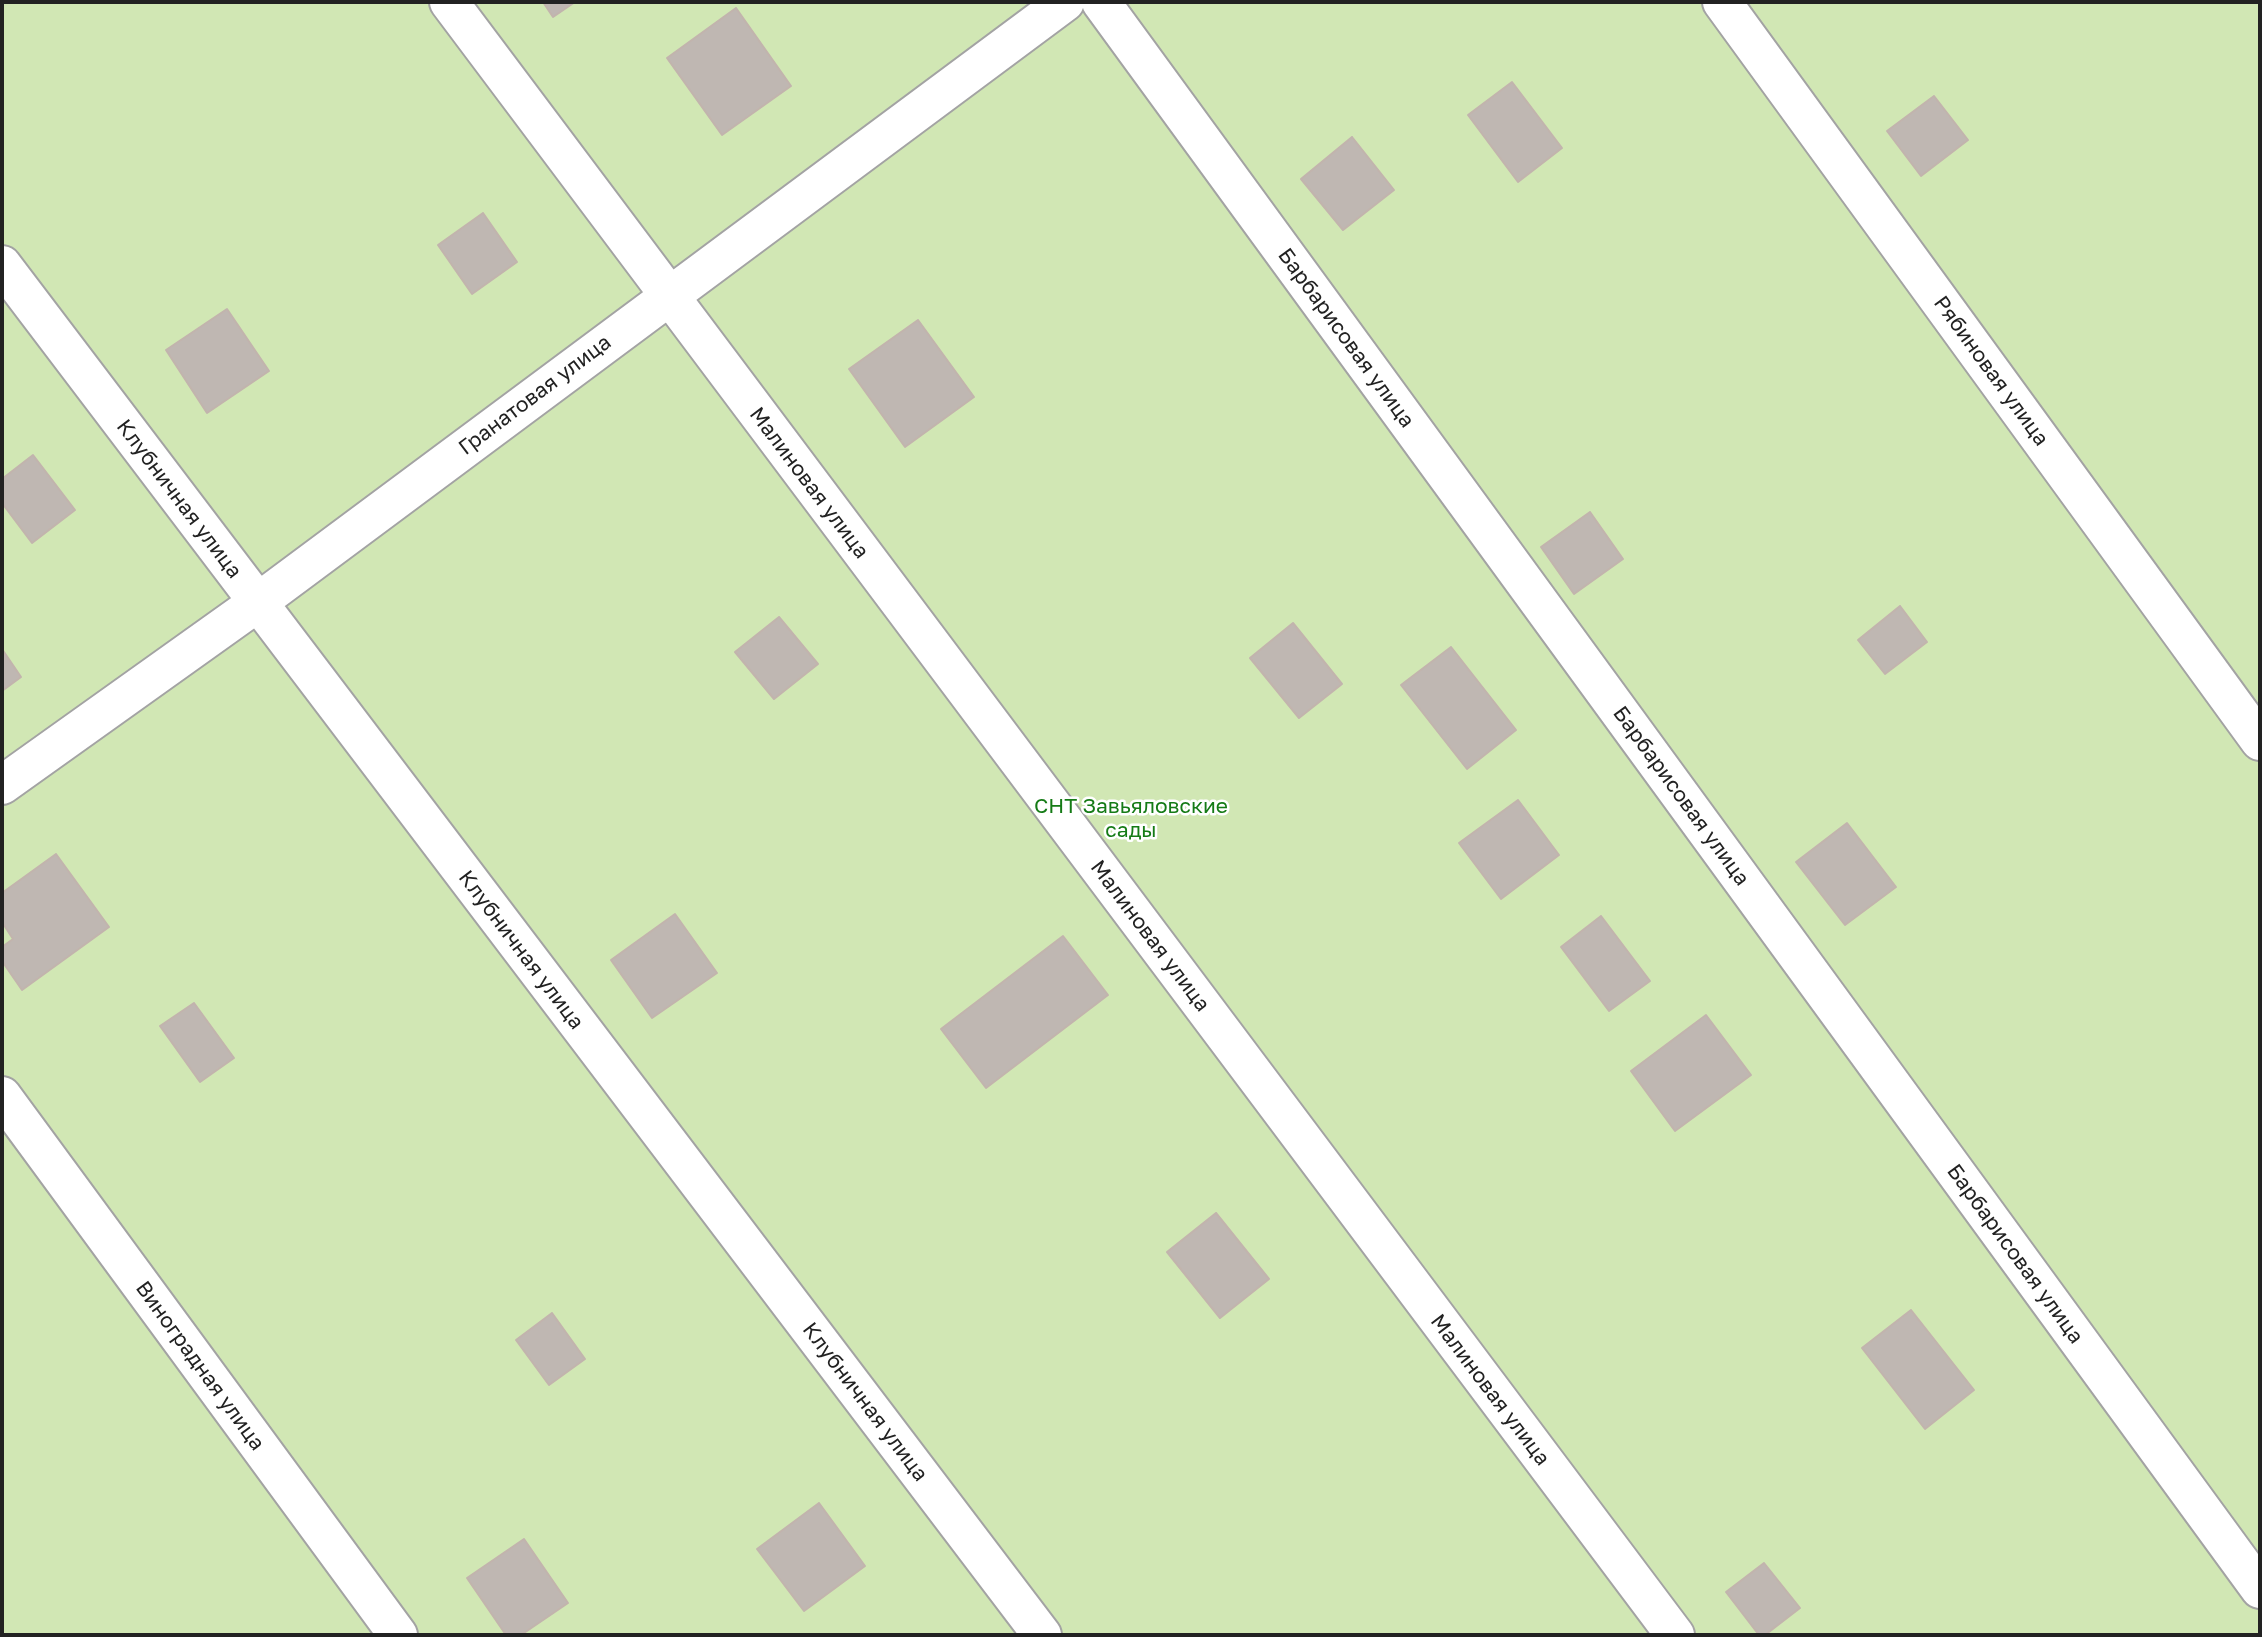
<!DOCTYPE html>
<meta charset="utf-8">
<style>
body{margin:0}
#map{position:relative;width:2262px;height:1637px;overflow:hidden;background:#f1eee9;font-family:"Golos Text",sans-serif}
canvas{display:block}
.frame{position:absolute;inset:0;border:4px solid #222;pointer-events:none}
</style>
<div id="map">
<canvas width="2262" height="1637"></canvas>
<div class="frame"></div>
</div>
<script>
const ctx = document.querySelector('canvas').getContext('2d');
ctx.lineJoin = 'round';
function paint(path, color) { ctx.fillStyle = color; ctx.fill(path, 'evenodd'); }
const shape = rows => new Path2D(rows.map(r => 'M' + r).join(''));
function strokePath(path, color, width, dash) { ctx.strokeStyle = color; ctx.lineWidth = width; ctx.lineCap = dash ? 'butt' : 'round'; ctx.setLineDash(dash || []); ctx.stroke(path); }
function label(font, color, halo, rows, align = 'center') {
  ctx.font = font + ' "Golos Text",sans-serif'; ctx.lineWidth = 5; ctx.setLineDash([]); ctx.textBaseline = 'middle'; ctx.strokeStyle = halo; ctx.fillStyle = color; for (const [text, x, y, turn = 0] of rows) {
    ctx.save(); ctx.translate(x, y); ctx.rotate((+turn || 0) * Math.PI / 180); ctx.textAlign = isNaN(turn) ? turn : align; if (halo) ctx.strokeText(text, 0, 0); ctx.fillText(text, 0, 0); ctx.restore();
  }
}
const grass = shape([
 [2,2,2260,2,2260,1635,2,1635]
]);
const building = shape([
 [543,2,575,2,553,17,543,2],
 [736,8,791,86,722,135,667,58,736,8],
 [1512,82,1562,148,1518,182,1468,115,1512,82],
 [1934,96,1968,140,1921,176,1887,131,1934,96],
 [1352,137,1394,190,1343,230,1301,179,1352,137],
 [483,213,517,262,472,294,438,245,483,213],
 [227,309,269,371,207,413,166,350,227,309],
 [918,320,974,397,905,447,849,369,918,320],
 [33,455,75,510,32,543,2,503,2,479,33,455],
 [1590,512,1623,559,1574,594,1541,547,1590,512],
 [1900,606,1927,642,1885,674,1858,640,1900,606],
 [779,617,818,664,774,699,735,652,779,617],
 [1293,623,1342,684,1299,718,1250,658,1293,623],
 [1451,647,1516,730,1467,769,1401,685,1451,647],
 [2,649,21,677,2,691,2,649],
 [1518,800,1559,855,1501,899,1459,843,1518,800],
 [1847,823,1896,887,1845,925,1796,862,1847,823],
 [56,854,109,927,22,990,2,961,2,947,13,939,2,922,2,893,56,854],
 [675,914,717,973,652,1018,611,960,675,914],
 [1601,916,1650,981,1609,1011,1561,947,1601,916],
 [1063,936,1108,995,986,1088,941,1029,1063,936],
 [194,1003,234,1058,200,1082,160,1026,194,1003],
 [1706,1015,1751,1075,1675,1131,1631,1071,1706,1015],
 [1216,1213,1269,1279,1220,1318,1167,1252,1216,1213],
 [1911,1310,1974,1390,1925,1429,1862,1348,1911,1310],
 [552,1313,585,1359,549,1385,516,1340,552,1313],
 [819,1503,865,1566,804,1611,757,1549,819,1503],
 [524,1539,568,1603,521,1635,506,1635,467,1578,524,1539],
 [1764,1563,1800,1608,1765,1635,1759,1635,1726,1592,1764,1563]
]);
const minor = shape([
 [449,2,1675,1635],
 [1101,2,2260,1589],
 [1722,2,2260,741],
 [2,265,1042,1635],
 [2,785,257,603,1065,2],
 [2,1096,398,1635]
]);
const streetNames = [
 ["Барбарисовая улица",1346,338,54],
 ["Рябиновая улица",1991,371,54],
 ["Гранатовая улица",535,395,-37],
 ["Малиновая улица",809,483,53],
 ["Клубничная улица",179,499,53],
 ["Барбарисовая улица",1681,796,54],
 ["Малиновая улица",1150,936,53],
 ["Клубничная улица",521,950,53],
 ["Барбарисовая улица",2015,1254,54],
 ["Виноградная улица",200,1366,54],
 ["Малиновая улица",1490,1390,53],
 ["Клубничная улица",865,1402,53]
];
const parkNames = [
 ["СНТ Завьяловские",1131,806],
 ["сады",1131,830]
];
paint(grass, '#d1e7b4');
paint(building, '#bfb7b2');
strokePath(building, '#c2b4ad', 2);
strokePath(minor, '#a3a3a3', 42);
strokePath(minor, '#fff', 38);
label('21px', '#222', '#fff', streetNames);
label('21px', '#157b16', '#fff', parkNames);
</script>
